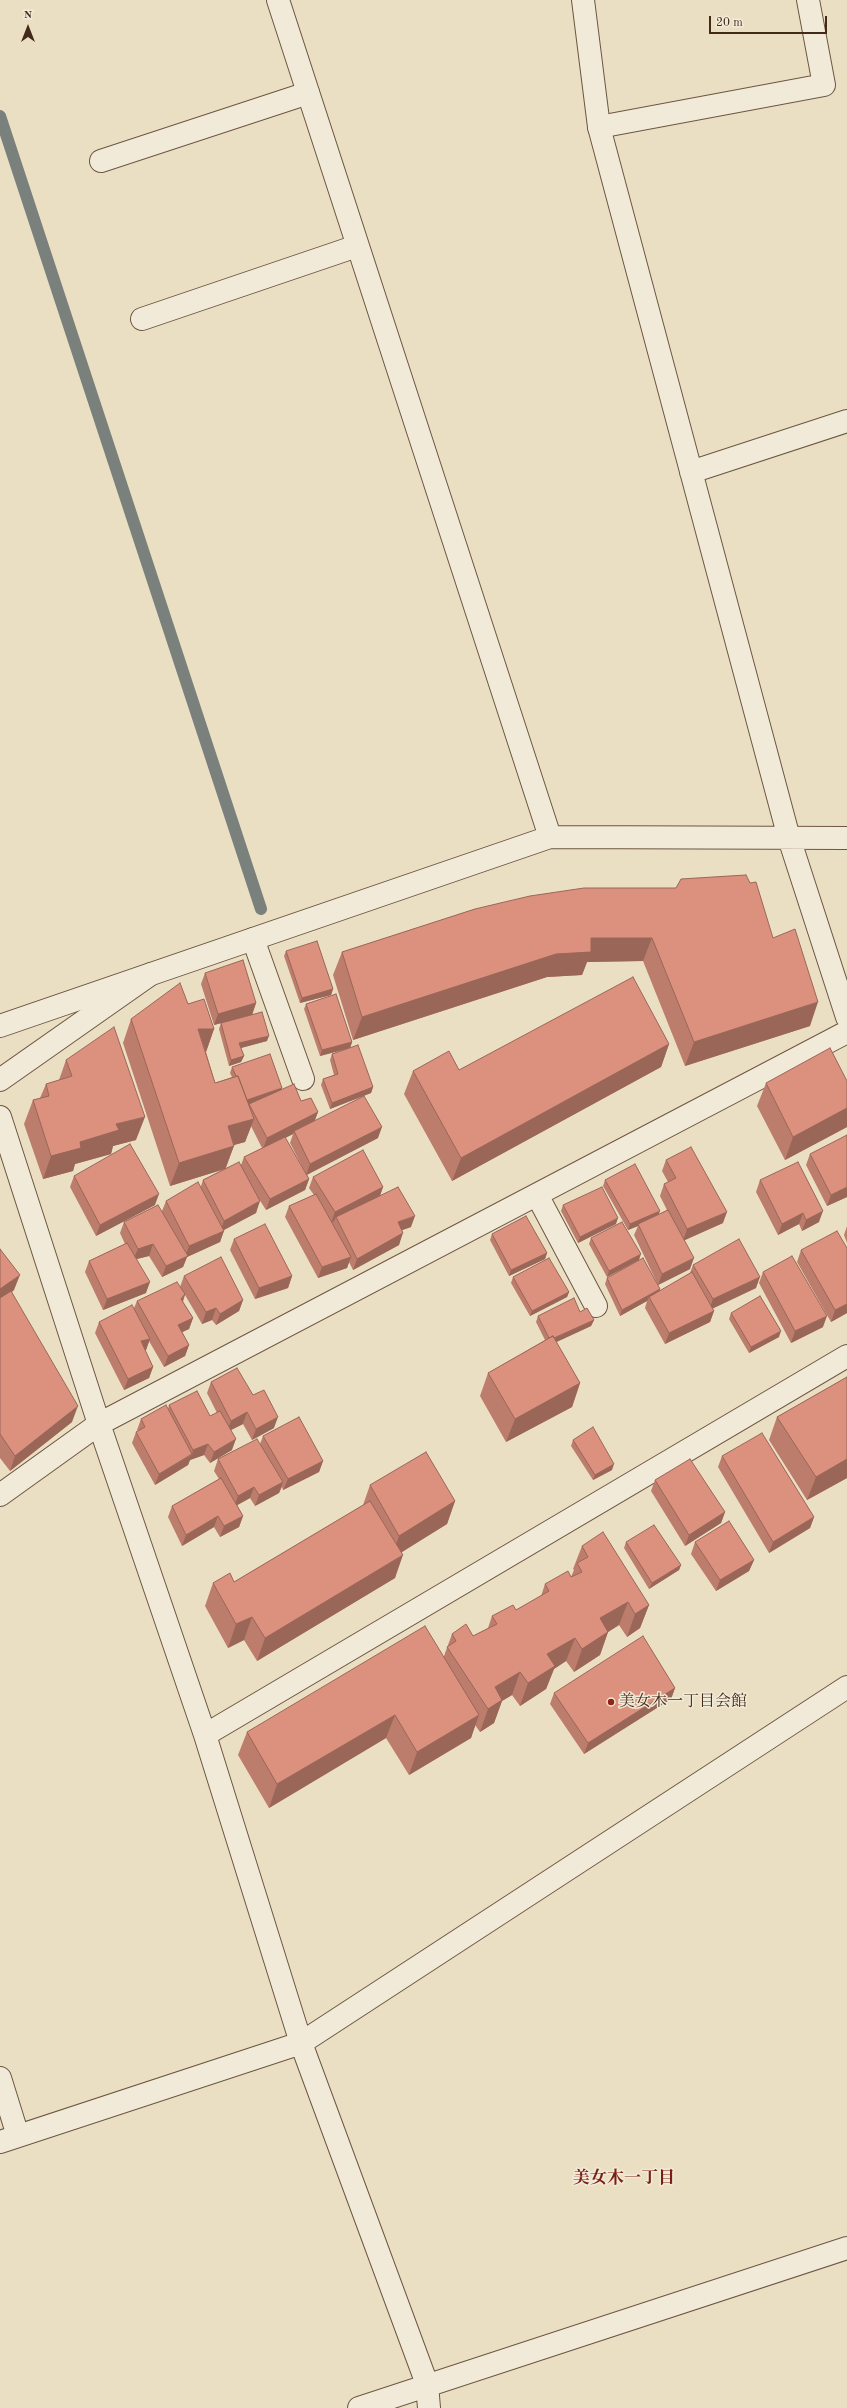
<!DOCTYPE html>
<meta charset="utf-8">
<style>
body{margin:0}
#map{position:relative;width:847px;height:2408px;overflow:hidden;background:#ebdfc3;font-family:"Old Standard TT",serif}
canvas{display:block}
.north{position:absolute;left:8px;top:8px;width:40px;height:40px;-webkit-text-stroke:3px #f2ead8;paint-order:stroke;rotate:0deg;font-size:11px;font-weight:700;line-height:16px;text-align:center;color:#432917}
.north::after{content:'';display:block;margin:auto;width:14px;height:18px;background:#432917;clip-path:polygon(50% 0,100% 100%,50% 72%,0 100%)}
.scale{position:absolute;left:709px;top:16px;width:118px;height:18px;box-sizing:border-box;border:2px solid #432917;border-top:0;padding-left:5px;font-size:12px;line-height:14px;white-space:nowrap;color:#432917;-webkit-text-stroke:3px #f2ead8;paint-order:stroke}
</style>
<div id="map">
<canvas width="847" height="2408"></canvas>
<div class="north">N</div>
<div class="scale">20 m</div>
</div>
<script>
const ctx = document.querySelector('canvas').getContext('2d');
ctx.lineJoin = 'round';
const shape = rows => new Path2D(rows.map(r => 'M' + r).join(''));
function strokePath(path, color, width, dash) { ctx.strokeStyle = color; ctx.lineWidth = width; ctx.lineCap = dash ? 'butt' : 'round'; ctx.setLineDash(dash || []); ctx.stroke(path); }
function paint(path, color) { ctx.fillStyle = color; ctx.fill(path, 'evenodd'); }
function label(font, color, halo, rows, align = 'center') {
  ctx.font = font + ' "Old Standard TT","Noto Serif JP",serif'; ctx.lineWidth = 3; ctx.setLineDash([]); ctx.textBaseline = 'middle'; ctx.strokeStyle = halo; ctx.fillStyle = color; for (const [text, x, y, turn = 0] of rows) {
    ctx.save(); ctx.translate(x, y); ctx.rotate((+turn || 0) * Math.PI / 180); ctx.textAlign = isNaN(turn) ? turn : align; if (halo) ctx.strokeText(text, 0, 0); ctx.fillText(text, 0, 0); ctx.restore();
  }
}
const stream = shape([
 [0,116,261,909]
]);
const service = shape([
 [599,127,824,85,808,0],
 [101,161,308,93],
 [142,319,357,246],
 [253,939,303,1079],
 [537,1195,596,1306]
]);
const minor = shape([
 [278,0,550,837],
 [583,0,599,127,789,838,847,1017],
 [691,472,847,421],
 [0,1026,550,837,847,838],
 [0,1117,99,1424,205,1735,301,2043,427,2384,429,2408],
 [0,1495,99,1424,847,1032],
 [205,1735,847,1356],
 [0,2078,18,2136],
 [0,2142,301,2043,847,1687],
 [359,2408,847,2248]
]);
const tertiary = shape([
 [0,1080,151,974]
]);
const wall = shape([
 [475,909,773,938,810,1026,685,1066,643,961,587,962,582,975,547,977,353,1040,333,975,342,952],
 [286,951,333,989,331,995,300,1003,284,956],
 [205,973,256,1003,252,1015,267,1041,241,1048,244,1056,241,1062,229,1066,219,1029,221,1023,214,1025,201,984],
 [188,1004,214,1029,206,1052,215,1083,232,1077,230,1073,232,1067,281,1090,301,1101,318,1112,314,1121,378,1138,307,1175,309,1179,305,1190,266,1210,259,1199,256,1213,224,1230,220,1242,187,1257,183,1267,162,1277,149,1256,136,1259,146,1293,103,1310,85,1272,89,1261,125,1244,120,1233,124,1222,162,1211,166,1201,201,1186,203,1180,224,1169,170,1186,123,1043,131,1019],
 [251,1126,262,1148,244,1157,241,1165,226,1168,234,1145,245,1142],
 [293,1134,290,1143,305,1172,285,1138],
 [306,1004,352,1042,350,1048,320,1056,304,1009],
 [669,1044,661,1067,452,1181,404,1094,413,1071,459,1070],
 [332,1054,373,1087,371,1093,330,1109,321,1085,323,1079,334,1075,330,1060],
 [66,1060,136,1140,113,1146,111,1154,75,1164,73,1171,43,1179,24,1124,33,1100,40,1098,46,1084,59,1080],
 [847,1081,847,1127,785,1160,757,1106,766,1083],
 [810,1154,847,1197,827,1206,806,1165],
 [666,1160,723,1223,684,1240,690,1269,658,1285,634,1235,638,1226,628,1230,603,1186,605,1180,659,1214,667,1210,660,1196,664,1184,668,1182,662,1171],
 [74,1176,155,1205,96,1236,70,1187],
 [313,1177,383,1187,380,1196,411,1227,402,1230,399,1245,353,1270,349,1262,347,1268,318,1278,285,1217,289,1206,314,1195,309,1188],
 [760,1180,819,1222,802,1231,799,1224,778,1235,756,1192],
 [563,1205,616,1224,578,1243,561,1211],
 [847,1226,847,1243,844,1235],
 [492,1234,547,1253,545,1259,509,1276,490,1240],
 [591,1238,639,1260,607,1277,589,1244],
 [234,1239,292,1276,288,1288,255,1299,230,1250],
 [847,1248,847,1313,831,1322,797,1262,801,1250],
 [0,1249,14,1290,12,1292,72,1422,10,1471,0,1458],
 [693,1265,756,1288,712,1309,714,1311,710,1322,665,1344,645,1308,647,1301,620,1316,605,1284,607,1278,660,1289,660,1291,690,1273],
 [763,1272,823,1327,791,1343,759,1283],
 [184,1276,243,1300,239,1311,216,1325,212,1320,202,1324,185,1295,183,1302,193,1318,189,1329,182,1332,189,1345,185,1356,164,1367,149,1341,146,1350,145,1350,153,1367,149,1378,124,1390,95,1333,99,1322,134,1308,137,1301,180,1287],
 [513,1277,569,1292,567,1297,530,1316,511,1283],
 [580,1312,594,1320,591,1326,556,1342,580,1383,572,1407,506,1442,480,1396,488,1373,545,1340,536,1322,538,1316],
 [731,1313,779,1337,749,1353,729,1319],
 [847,1377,847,1478,807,1500,769,1440,777,1417],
 [211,1382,253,1395,274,1428,252,1440,243,1424,231,1430,232,1450,210,1463,204,1455,190,1460,188,1465,155,1485,132,1443,136,1432,138,1431,137,1430,141,1419,168,1409,169,1405,210,1416,217,1413,207,1393],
 [263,1436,323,1461,319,1472,283,1490,282,1487,279,1493,255,1506,250,1498,237,1505,243,1516,239,1527,220,1537,214,1527,182,1546,168,1517,172,1506,219,1479,214,1471,218,1459,260,1444],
 [573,1440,612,1470,593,1480,571,1446],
 [722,1456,814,1517,810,1528,769,1553,718,1467],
 [655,1480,725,1512,721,1523,685,1546,651,1491],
 [370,1485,455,1501,447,1524,401,1552,395,1578,257,1661,244,1640,228,1648,205,1606,213,1583,234,1582,363,1505],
 [626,1542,681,1565,679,1570,649,1589,624,1548],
 [695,1542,754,1560,749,1571,716,1591,691,1554],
 [582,1546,649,1605,640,1628,627,1637,619,1625,608,1632,600,1655,574,1672,566,1661,554,1669,546,1689,520,1706,512,1695,502,1701,494,1723,480,1732,475,1725,471,1738,409,1775,386,1738,269,1808,238,1755,247,1732,444,1656,452,1634,473,1636,488,1628,492,1616,516,1610,541,1596,545,1584,571,1577,574,1570,573,1569],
 [675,1688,671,1699,584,1754,550,1704,554,1693]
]);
const shadedWall = shape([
 [591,938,652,938,643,961,587,962,582,975,547,977,353,1040,362,1017],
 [333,989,331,995,300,1003,302,998],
 [818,1002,810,1026,685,1066,694,1042],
 [256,1003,252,1015,214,1025,218,1014],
 [198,1029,214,1029,206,1052],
 [269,1036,267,1041,237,1049,239,1043],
 [352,1042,350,1048,320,1056,322,1050],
 [669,1044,661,1067,452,1181,461,1158],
 [244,1056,241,1062,229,1066,231,1060],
 [373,1087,371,1093,330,1109,332,1103],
 [282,1088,280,1094,241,1107,244,1101],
 [847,1108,847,1127,785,1160,793,1137],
 [318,1112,314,1123,294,1131,293,1134,263,1149,267,1138],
 [145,1117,136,1140,113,1146,111,1154,75,1164,73,1171,43,1179,51,1156,116,1124],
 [254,1119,245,1142,219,1149,228,1126],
 [382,1127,378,1138,306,1175,310,1164],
 [234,1146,225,1169,170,1186,179,1163],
 [309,1179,305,1190,266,1210,270,1199],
 [383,1187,379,1198,336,1217,334,1221,331,1223,335,1212],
 [847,1187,847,1197,827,1206,831,1195],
 [159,1194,155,1205,96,1236,100,1225],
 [260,1201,256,1213,220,1232,224,1221],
 [660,1211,658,1216,638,1224,638,1226,628,1230,630,1224],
 [823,1211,819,1222,802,1231,806,1220],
 [727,1212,723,1223,683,1241,687,1229],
 [803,1213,799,1224,778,1235,782,1224],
 [415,1216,411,1227,394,1233,398,1222],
 [618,1218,616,1224,578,1243,580,1237],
 [224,1231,220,1242,187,1257,183,1267,162,1277,166,1266,185,1257,189,1246],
 [403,1233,399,1245,353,1270,357,1259],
 [153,1244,149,1256,133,1260,138,1249],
 [547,1253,545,1259,509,1276,511,1270],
 [641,1254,639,1260,607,1277,609,1271],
 [351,1257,347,1268,318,1278,322,1267],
 [694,1258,690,1269,658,1285,662,1274],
 [20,1275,14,1290,0,1300,0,1289],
 [292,1276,288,1288,255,1299,259,1288],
 [760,1277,756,1288,709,1310,713,1299],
 [150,1282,146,1293,103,1310,107,1299],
 [660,1289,658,1295,649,1297,647,1301,620,1316,622,1310],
 [569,1292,567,1297,530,1316,532,1311],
 [185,1294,181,1305,181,1299],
 [243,1300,239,1311,216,1325,220,1314],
 [847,1304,847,1313,831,1322,835,1310],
 [216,1308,212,1320,202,1324,206,1312],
 [714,1311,710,1322,665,1344,669,1333],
 [827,1316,823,1327,791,1343,795,1331],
 [193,1318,189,1329,174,1336,178,1325],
 [594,1320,591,1326,548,1346,551,1340],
 [781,1331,779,1337,749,1353,751,1347],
 [150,1339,146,1350,137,1352,141,1341],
 [189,1345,185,1356,164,1367,168,1356],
 [153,1367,149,1378,124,1390,128,1379],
 [580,1383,572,1407,506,1442,515,1419],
 [78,1406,72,1422,10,1471,15,1456],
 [247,1412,243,1424,227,1432,231,1421],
 [278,1417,274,1428,252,1440,256,1429],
 [236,1439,232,1450,210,1463,214,1452],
 [208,1444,204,1455,190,1460,188,1465,155,1485,159,1474,192,1455,193,1450],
 [847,1459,847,1478,807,1500,816,1477],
 [323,1461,319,1472,283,1490,288,1479],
 [614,1464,612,1470,593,1480,595,1475],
 [283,1482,279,1493,255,1506,259,1495],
 [254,1487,250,1498,234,1507,238,1496],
 [455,1501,447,1524,391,1559,399,1536],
 [725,1512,721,1523,685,1546,689,1535],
 [218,1516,214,1527,182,1546,186,1535],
 [243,1516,239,1527,220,1537,224,1526],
 [814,1517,810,1528,769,1553,773,1542],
 [403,1555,395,1578,257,1661,265,1638],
 [754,1560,749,1571,716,1591,720,1580],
 [681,1565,679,1570,649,1589,652,1583],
 [628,1602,619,1625,608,1632,600,1655,574,1672,582,1649,600,1618],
 [649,1605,640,1628,627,1637,635,1614],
 [252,1617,244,1640,228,1648,236,1624],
 [575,1638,566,1661,554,1669,546,1689,520,1706,528,1683,547,1654],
 [520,1672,512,1695,502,1701,494,1723,480,1732,488,1709,495,1687],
 [675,1688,671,1699,584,1754,588,1743],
 [395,1715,386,1738,269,1808,277,1784],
 [479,1715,471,1738,409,1775,417,1752]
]);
const building = shape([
 [746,875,750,883,756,882,773,938,795,929,818,1002,694,1042,652,938,591,938,591,952,556,954,362,1017,342,952,475,909,530,896,584,888,676,888,681,879,746,875],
 [317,941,333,989,302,998,286,951,317,941],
 [243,960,256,1003,218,1014,205,973,243,960],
 [633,977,669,1044,461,1158,413,1071,449,1051,459,1070,633,977],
 [180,983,188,1004,204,999,214,1029,198,1029,215,1083,238,1076,254,1119,228,1126,234,1146,179,1163,131,1019,180,983],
 [336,994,352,1042,322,1050,306,1004,336,994],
 [262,1012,269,1036,239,1043,244,1056,231,1060,221,1023,262,1012],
 [114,1027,145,1117,116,1124,119,1130,80,1142,81,1148,51,1156,33,1100,49,1096,46,1084,72,1076,66,1060,114,1027],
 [358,1045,373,1087,332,1103,323,1079,338,1074,332,1054,358,1045],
 [830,1048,847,1081,847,1108,793,1137,766,1083,830,1048],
 [270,1054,282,1088,247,1100,238,1076,236,1076,232,1067,270,1054],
 [294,1084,301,1101,311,1098,318,1112,267,1138,249,1104,294,1084],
 [364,1096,382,1127,310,1164,294,1131,364,1096],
 [847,1135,847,1187,831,1195,810,1154,847,1135],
 [285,1137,309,1179,270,1199,244,1157,285,1137],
 [130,1144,159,1194,100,1225,74,1176,130,1144],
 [691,1147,727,1212,687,1229,664,1184,676,1178,666,1160,691,1147],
 [363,1150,383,1187,335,1212,313,1177,363,1150],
 [239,1162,260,1201,224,1221,203,1180,239,1162],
 [798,1162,823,1211,806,1220,803,1213,782,1224,760,1180,798,1162],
 [635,1164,660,1211,630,1224,605,1180,635,1164],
 [198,1182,224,1231,189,1246,166,1201,198,1182],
 [398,1187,415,1216,398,1222,403,1233,357,1259,336,1217,398,1187],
 [602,1187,618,1218,580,1237,563,1205,602,1187],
 [316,1194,351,1257,322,1267,289,1206,316,1194],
 [158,1205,188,1256,166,1266,153,1244,138,1249,124,1222,158,1205],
 [668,1210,694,1258,662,1274,638,1224,668,1210],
 [526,1216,547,1253,511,1270,492,1234,526,1216],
 [622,1222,641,1254,609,1271,591,1238,622,1222],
 [265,1224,292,1276,259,1288,234,1239,265,1224],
 [837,1231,847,1248,847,1304,835,1310,801,1250,837,1231],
 [739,1239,760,1277,713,1299,693,1265,739,1239],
 [127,1243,150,1282,107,1299,89,1261,127,1243],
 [0,1249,20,1275,0,1289,0,1249],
 [792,1256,827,1316,795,1331,763,1272,792,1256],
 [221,1257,243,1300,220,1314,216,1308,206,1312,184,1276,221,1257],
 [549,1258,569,1292,532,1311,513,1277,549,1258],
 [643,1258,660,1289,622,1310,607,1278,643,1258],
 [692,1272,714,1311,669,1333,649,1297,692,1272],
 [177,1282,185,1294,181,1299,193,1318,178,1325,189,1345,168,1356,137,1301,177,1282],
 [11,1291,78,1406,15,1456,0,1434,0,1298,11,1291],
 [760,1296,781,1331,751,1347,731,1313,760,1296],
 [574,1298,580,1312,587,1308,594,1320,554,1338,553,1336,549,1338,538,1316,574,1298],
 [132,1305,150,1339,141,1341,153,1367,128,1379,99,1322,132,1305],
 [553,1336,580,1383,515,1419,488,1373,553,1336],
 [237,1368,253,1395,264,1390,278,1417,256,1429,247,1412,231,1421,211,1382,237,1368],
 [847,1377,847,1459,816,1477,777,1417,847,1377],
 [197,1391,210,1416,220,1411,236,1439,214,1452,208,1444,193,1450,169,1405,197,1391],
 [166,1405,192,1454,159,1474,136,1432,145,1427,141,1419,166,1405],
 [299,1417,323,1461,288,1479,263,1436,299,1417],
 [593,1427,614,1464,595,1475,573,1440,593,1427],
 [762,1433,814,1517,773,1542,722,1456,762,1433],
 [257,1439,283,1482,259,1495,254,1487,238,1496,218,1459,257,1439],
 [426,1452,455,1501,399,1536,370,1485,426,1452],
 [690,1459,725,1512,689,1535,655,1480,690,1459],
 [221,1478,243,1516,224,1526,218,1516,186,1535,172,1506,221,1478],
 [370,1501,403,1555,265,1638,252,1617,236,1624,213,1583,230,1573,234,1582,370,1501],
 [729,1521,754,1560,720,1580,695,1542,729,1521],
 [654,1525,681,1565,652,1583,626,1542,654,1525],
 [603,1532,649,1605,635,1614,628,1602,600,1618,608,1632,582,1649,575,1638,547,1654,555,1666,528,1683,520,1672,495,1687,502,1700,488,1709,447,1647,456,1641,452,1634,466,1624,473,1636,497,1624,492,1616,513,1605,516,1610,549,1591,545,1584,568,1571,571,1577,582,1572,577,1563,588,1557,582,1546,603,1532],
 [425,1626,479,1715,417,1752,395,1715,277,1784,247,1732,425,1626],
 [643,1636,675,1688,588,1743,554,1693,643,1636]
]);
const markers = [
 [611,1702,4,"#8f2418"]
];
const poiNames = [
 ["美女木一丁目会館",619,1702]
];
const neighbourhoodNames = [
 ["美女木一丁目",624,2179]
];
strokePath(stream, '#7a807b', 12);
strokePath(service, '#6d5642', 24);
strokePath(minor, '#6d5642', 24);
strokePath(tertiary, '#6d5642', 24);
strokePath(service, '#f2ead8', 22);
strokePath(minor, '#f2ead8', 22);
strokePath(tertiary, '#f2ead8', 22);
paint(wall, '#bd7d6c');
paint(shadedWall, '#9a6658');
paint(building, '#dc917e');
strokePath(building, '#9a6658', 1);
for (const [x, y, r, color] of markers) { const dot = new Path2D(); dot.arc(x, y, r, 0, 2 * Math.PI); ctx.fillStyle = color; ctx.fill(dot); strokePath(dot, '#f2ead8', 1.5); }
label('16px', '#432917', '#f2ead8', poiNames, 'left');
label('bold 17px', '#7a1f14', '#f2ead8', neighbourhoodNames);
</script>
